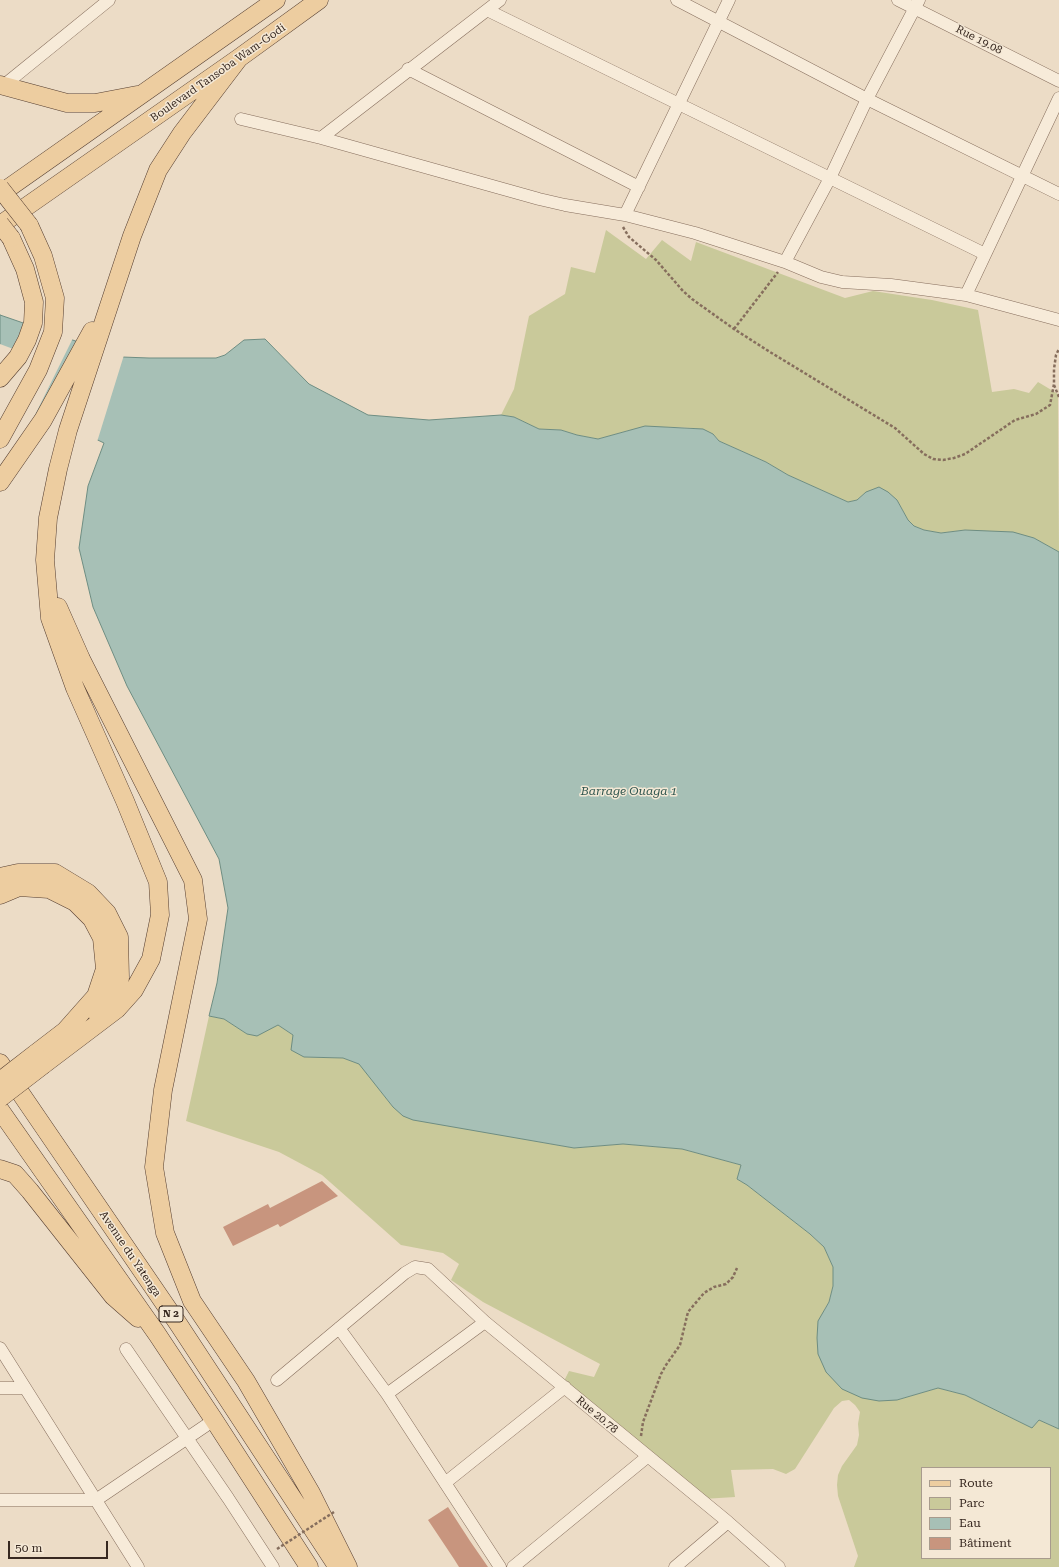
<!DOCTYPE html>
<meta charset="utf-8">
<style>
body{margin:0}
#map{position:relative;width:1059px;height:1567px;overflow:hidden;background:#ecdcc6;font-family:"Roboto Serif",serif}
canvas{display:block}
.legend{position:absolute;left:921px;top:1467px;width:130px;height:92px;box-sizing:border-box;background:#f4e8d5;border:1px solid #a89b8d;margin:0;padding:5px 7px;list-style:none;font-size:12px;color:#372820}
.legend li{display:flex;align-items:center;gap:8px;height:20px}
.legend b{width:20px;border:1px solid #a89b8d}
.scale{position:absolute;left:8px;top:1541px;width:100px;height:18px;box-sizing:border-box;border:2px solid #372820;border-top:0;padding-left:5px;font-size:12px;line-height:14px;white-space:nowrap;color:#372820;-webkit-text-stroke:3px #f4e8d5;paint-order:stroke}
</style>
<div id="map">
<canvas width="1059" height="1567"></canvas>
<ul class="legend">
<li><b style="height:5px;background:#edcda0"></b>Route</li>
<li><b style="height:11px;background:#c9c99a"></b>Parc</li>
<li><b style="height:11px;background:#a7c0b6"></b>Eau</li>
<li><b style="height:11px;background:#c8957e"></b>Bâtiment</li>
</ul>
<div class="scale">50 m</div>
</div>
<script>
const ctx = document.querySelector('canvas').getContext('2d');
ctx.lineJoin = 'round';
function paint(path, color) { ctx.fillStyle = color; ctx.fill(path, 'evenodd'); }
const shape = rows => new Path2D(rows.map(r => 'M' + r).join(''));
function strokePath(path, color, width, dash) { ctx.strokeStyle = color; ctx.lineWidth = width; ctx.lineCap = dash ? 'butt' : 'round'; ctx.setLineDash(dash || []); ctx.stroke(path); }
function label(font, color, halo, rows, align = 'center') {
  ctx.font = font + ' "Roboto Serif",serif'; ctx.lineWidth = 3; ctx.setLineDash([]); ctx.textBaseline = 'middle'; ctx.strokeStyle = halo; ctx.fillStyle = color; for (const [text, x, y, turn = 0] of rows) {
    ctx.save(); ctx.translate(x, y); ctx.rotate((+turn || 0) * Math.PI / 180); ctx.textAlign = isNaN(turn) ? turn : align; if (halo) ctx.strokeText(text, 0, 0); ctx.fillText(text, 0, 0); ctx.restore();
  }
}
const green = shape([
 [606,230,646,259,662,240,691,261,696,242,845,298,873,291,932,300,978,310,992,392,1014,389,1029,393,1038,382,1058,394,1059,552,1034,538,965,530,941,533,924,530,914,526,908,520,897,500,866,492,857,500,848,502,788,475,766,462,719,441,713,434,693,428,671,427,627,431,598,439,577,435,561,430,539,429,514,417,501,415,514,389,529,316,565,294,571,267,595,273],
 [209,1016,224,1019,247,1034,278,1025,293,1035,304,1057,343,1058,360,1064,393,1107,520,1138,574,1148,623,1144,682,1149,741,1165,737,1179,747,1185,810,1234,824,1247,833,1267,833,1286,829,1302,824,1310,897,1400,938,1388,965,1395,1032,1428,1039,1420,1059,1429,1059,1567,854,1567,858,1556,838,1496,837,1485,838,1475,842,1466,857,1445,859,1435,858,1424,860,1412,855,1405,849,1400,842,1401,834,1408,795,1469,786,1474,773,1469,731,1470,735,1497,703,1499,564,1381,569,1371,594,1377,600,1364,483,1302,451,1280,459,1264,443,1253,401,1245,322,1175,279,1152,186,1121],
 [922,1468,1050,1468,1050,1558,922,1558]
]);
const water = shape([
 [0,315,122,357,149,358,216,358,225,355,244,340,265,339,309,384,368,415,429,420,501,415,514,417,539,429,561,430,577,435,598,439,645,426,703,429,713,434,719,441,766,462,788,475,848,502,857,500,866,492,879,487,888,492,897,500,908,520,914,526,924,530,941,533,965,530,1013,532,1034,538,1059,552,1059,1429,1039,1420,1032,1428,965,1395,938,1388,897,1400,879,1401,862,1398,842,1389,826,1372,818,1354,817,1338,818,1321,829,1302,833,1286,833,1267,824,1247,810,1234,747,1185,737,1179,741,1165,682,1149,623,1144,574,1148,413,1120,403,1116,393,1107,359,1064,343,1058,304,1057,291,1050,293,1035,278,1025,257,1036,247,1034,224,1019,209,1016,217,983,228,908,219,859,127,686,93,607,79,548,88,486,104,443,81,432,0,403,0,315]
]);
const pier = shape([
 [25,322,73,338,34,417,0,405,0,344,16,350],
 [81,341,124,355,97,442,38,419]
]);
const building = shape([
 [322,1181,338,1196,280,1227,278,1224,233,1246,223,1227,268,1204,270,1208],
 [448,1507,470,1541,488,1567,459,1567,454,1559,428,1520]
]);
const path = shape([
 [623,227,629,237,656,260,683,291,692,299,734,329,770,352,895,428,924,454,933,459,943,460,954,458,965,454,1015,420,1036,414,1050,405,1054,384,1054,369,1056,355,1059,349],
 [734,329,778,272],
 [1054,385,1059,397],
 [641,1436,643,1422,661,1374,666,1365,680,1345,688,1312,704,1293,714,1287,726,1284,733,1277,737,1268]
]);
const minor = shape([
 [677,0,867,99,1059,194],
 [898,0,1059,81],
 [487,10,985,254],
 [408,69,639,187],
 [3,86,109,0],
 [241,119,321,138,539,199,565,205,625,215,695,233,785,262,821,277,842,282,891,285,966,295,1059,320],
 [321,138,500,0],
 [625,215,729,0],
 [785,262,830,178,867,99,919,0],
 [966,295,1059,98],
 [339,1328,387,1394,500,1567],
 [0,1348,138,1567],
 [126,1349,228,1498,273,1567],
 [277,1380,405,1273,415,1267,428,1269,485,1322,728,1522,779,1567],
 [0,1388,25,1388],
 [387,1394,485,1322],
 [445,1483,565,1387],
 [0,1500,96,1500,214,1420],
 [513,1567,647,1457],
 [675,1567,728,1522]
]);
const primary = shape([
 [0,85,67,103,95,103,137,95],
 [0,194,276,0],
 [0,225,239,58,319,0],
 [0,378,18,357,27,340,33,323,34,302,25,269,11,238],
 [0,439,38,370,53,332,55,298,43,256,29,225],
 [0,482,43,420,92,331],
 [58,607,81,659,193,880,198,919,163,1090,154,1167,165,1233,192,1301,246,1381,311,1493,348,1567],
 [0,877,18,873,55,873,88,893,107,913,119,937,120,978,108,1003,98,1016],
 [0,895,19,887,49,889,75,902,92,919,102,938,105,969,96,996,65,1031,35,1054],
 [0,1063,179,1325,335,1563],
 [43,1065,117,1009,134,990,151,959,160,915,158,882,125,801,75,688,50,618,45,560,48,518,58,469,68,430,132,236,158,170,182,133,239,58],
 [0,1110,157,1334,214,1420,309,1567],
 [0,1169,15,1174,30,1191,113,1296,138,1318]
]);
const pathBridge = shape([
 [277,1549,334,1512]
]);
const primaryBridge = shape([
 [0,188,29,225],
 [0,224,11,238],
 [0,1081,35,1054],
 [0,1098,43,1065]
]);
const shields = [
 [171,1314,24]
];
const shieldNames = [
 ["N 2",171,1314]
];
const streetNames = [
 ["Rue 19.08",979,40,27],
 ["Boulevard Tansoba Wam-Godi",218,73,-35],
 ["Avenue du Yatenga",130,1254,56],
 ["Rue 20.78",597,1415,40]
];
const waterNames = [
 ["Barrage Ouaga 1",629,791]
];
paint(green, '#c9c99a');
paint(water, '#a7c0b6');
strokePath(water, '#6e8d82', 1);
paint(pier, '#ecdcc6');
paint(building, '#c8957e');
strokePath(minor, '#866e5d', 13);
strokePath(primary, '#543d30', 19);
strokePath(path, '#866e5d', 2.5, [3, 2]);
strokePath(minor, '#f7ebd9', 12);
strokePath(primary, '#edcda0', 18);
strokePath(primaryBridge, '#543d30', 19, []);
strokePath(pathBridge, '#866e5d', 2.5, [3, 2]);
strokePath(primaryBridge, '#edcda0', 18);
for (const [x, y, w] of shields) { const box = new Path2D(); box.roundRect(x - w / 2, y - 8, w, 16, 3); ctx.fillStyle = '#f4e8d5'; ctx.fill(box); strokePath(box, '#372820', 1); }
label('bold 10px', '#372820', null, shieldNames);
label('11px', '#372820', '#f4e8d5', streetNames);
label('italic 12px', '#30564f', '#f4e8d5', waterNames);
</script>
